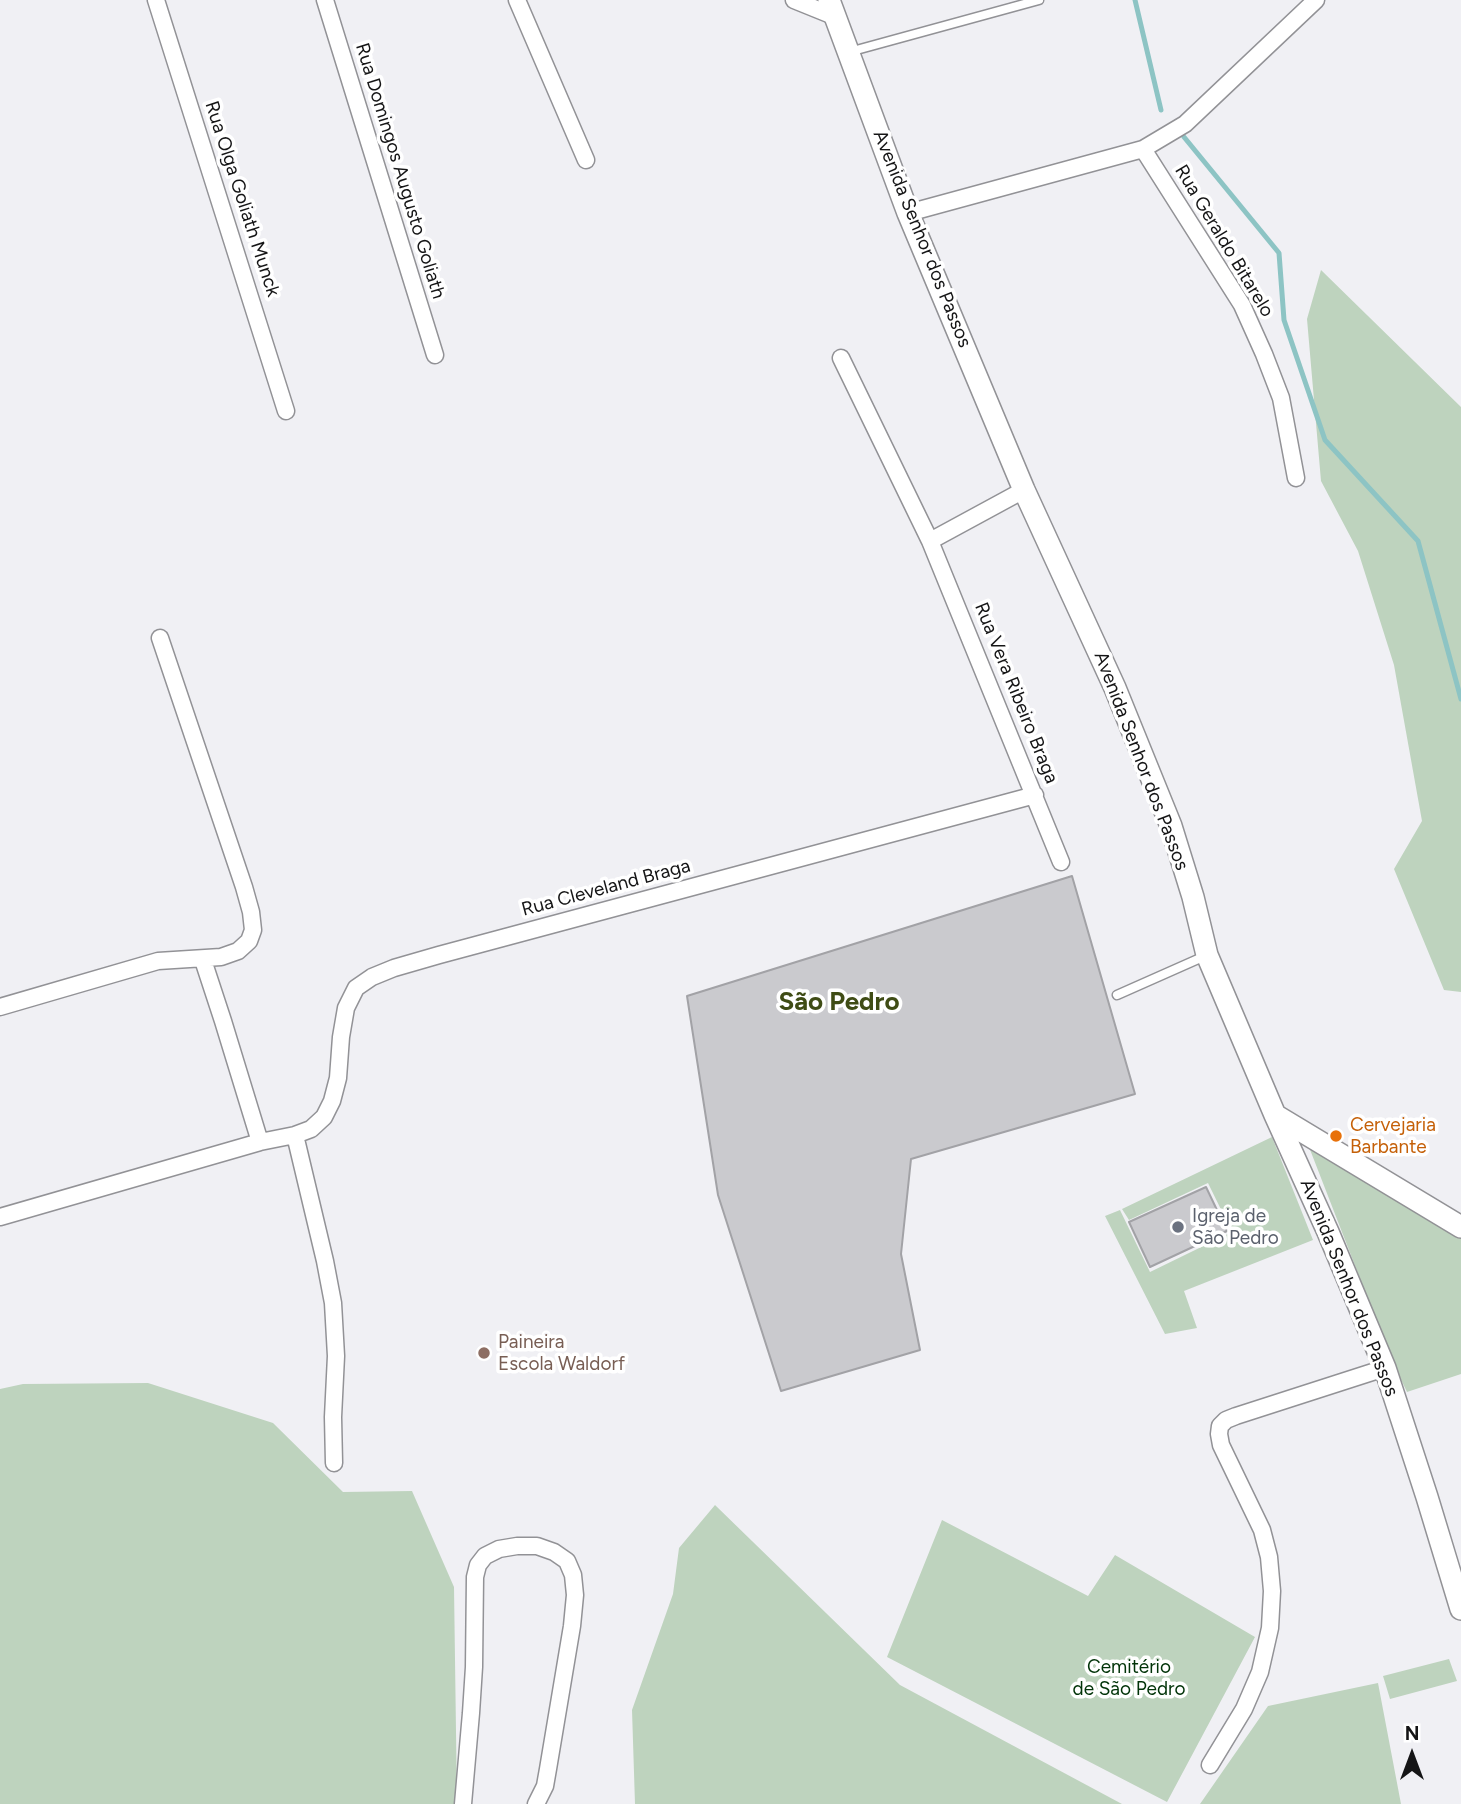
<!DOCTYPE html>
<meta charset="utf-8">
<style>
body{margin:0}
#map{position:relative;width:1461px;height:1804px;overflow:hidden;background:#f0f0f4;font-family:Figtree,sans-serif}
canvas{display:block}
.north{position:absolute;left:1377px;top:1720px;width:70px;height:70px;-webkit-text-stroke:5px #fff;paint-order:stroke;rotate:0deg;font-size:19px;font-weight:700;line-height:28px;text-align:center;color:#151516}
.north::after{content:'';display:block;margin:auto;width:24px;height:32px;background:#151516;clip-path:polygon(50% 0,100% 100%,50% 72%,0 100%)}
</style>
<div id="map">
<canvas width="1461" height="1804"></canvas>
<div class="north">N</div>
</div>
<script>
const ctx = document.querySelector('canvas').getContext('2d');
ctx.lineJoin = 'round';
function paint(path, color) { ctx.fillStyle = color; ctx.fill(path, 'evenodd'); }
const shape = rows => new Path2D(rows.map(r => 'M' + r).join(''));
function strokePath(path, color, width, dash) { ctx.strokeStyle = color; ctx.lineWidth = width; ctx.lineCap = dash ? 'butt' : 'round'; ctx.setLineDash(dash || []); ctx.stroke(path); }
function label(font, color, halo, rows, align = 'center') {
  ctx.font = font + ' Figtree,sans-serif'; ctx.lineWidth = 7; ctx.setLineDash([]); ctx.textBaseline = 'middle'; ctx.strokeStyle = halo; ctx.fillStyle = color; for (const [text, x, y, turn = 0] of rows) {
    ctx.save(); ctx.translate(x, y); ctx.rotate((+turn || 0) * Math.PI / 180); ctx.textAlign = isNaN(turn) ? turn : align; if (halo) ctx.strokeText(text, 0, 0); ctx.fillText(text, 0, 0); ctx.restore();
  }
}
const green = shape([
 [1321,270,1461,407,1461,992,1444,990,1394,869,1422,821,1394,665,1358,551,1321,481,1307,319],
 [1272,1137,1313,1240,1184,1291,1197,1328,1165,1334,1105,1216,1120,1210,1150,1272,1232,1232,1208,1183,1129,1220,1122,1209],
 [1309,1147,1461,1236,1461,1374,1407,1392,1392,1361],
 [148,1383,273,1423,343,1492,412,1491,454,1587,457,1804,0,1804,0,1389,23,1384],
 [715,1505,900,1685,1122,1804,635,1804,632,1710,673,1594,679,1548],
 [942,1520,1088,1596,1115,1555,1255,1637,1167,1802,887,1657],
 [1449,1659,1457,1681,1390,1699,1383,1676],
 [1378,1683,1401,1804,1200,1804,1268,1706]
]);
const stream = shape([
 [1135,0,1161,110],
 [1184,137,1279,253,1284,320,1325,440,1418,541,1461,699]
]);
const building = shape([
 [1072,876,1135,1094,911,1159,901,1254,920,1350,781,1391,718,1195,687,996,1072,876],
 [1206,1187,1227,1231,1150,1267,1129,1222,1206,1187]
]);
const lane = shape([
 [849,52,1039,0],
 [1117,995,1205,956]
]);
const street = shape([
 [156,0,286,411],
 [325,0,435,355],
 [517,0,586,160],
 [794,0,836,17],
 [1143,149,1242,305,1264,354,1281,398,1296,478],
 [908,213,1143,149,1185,124,1316,0],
 [841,358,930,541,1061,862],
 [930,541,1024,490],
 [203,960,223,1021,260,1142],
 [0,1007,158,961,221,957,238,951,249,941,253,930,251,912,244,887,160,638],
 [295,1135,325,1261,333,1303,336,1356,333,1417,334,1463],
 [0,1217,260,1142,295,1135,311,1129,324,1117,332,1101,338,1078,341,1037,346,1008,356,988,372,977,394,968,439,955,1035,795],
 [1210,1765,1244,1709,1260,1672,1270,1628,1272,1591,1269,1557,1262,1530,1221,1445,1219,1434,1220,1426,1226,1420,1236,1416,1385,1368],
 [463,1804,471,1713,474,1667,475,1577,478,1565,485,1556,499,1549,517,1546,537,1546,554,1552,567,1561,573,1575,575,1595,572,1626,548,1769,545,1786,536,1804]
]);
const secondary = shape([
 [829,0,908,213,1024,490,1115,688,1171,826,1193,897,1207,955,1275,1115,1328,1232,1385,1368,1427,1497,1461,1609],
 [1275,1115,1461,1227]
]);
const markers = [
 [1336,1136,7,"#e8710a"],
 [1178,1227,7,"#6b7280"],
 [484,1353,7,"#8d6e63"]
];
const streetNames = [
 ["Rua Domingos Augusto Goliath",400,171,73],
 ["Rua Olga Goliath Munck",242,199,72],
 ["Avenida Senhor dos Passos",922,239,68],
 ["Rua Geraldo Bitarelo",1224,241,59],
 ["Rua Vera Ribeiro Braga",1016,693,68],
 ["Avenida Senhor dos Passos",1141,761,69],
 ["Rua Cleveland Braga",606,888,-15],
 ["Avenida Senhor dos Passos",1349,1288,68]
];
const foodNames = [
 ["Cervejaria",1350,1125],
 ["Barbante",1350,1147]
];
const worshipNames = [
 ["Igreja de",1192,1216],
 ["São Pedro",1192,1238]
];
const educationNames = [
 ["Paineira",498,1342],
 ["Escola Waldorf",498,1364]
];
const parkNames = [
 ["Cemitério",1129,1667],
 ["de São Pedro",1129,1689]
];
const districtNames = [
 ["São Pedro",839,1002]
];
paint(green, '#bed3be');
strokePath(stream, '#8dc4c4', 5);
paint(building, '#cacace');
strokePath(building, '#a2a2a6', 2);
strokePath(lane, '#929296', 11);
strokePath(street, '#929296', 19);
strokePath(secondary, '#929296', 24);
strokePath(lane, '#fff', 8);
strokePath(street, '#fff', 16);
strokePath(secondary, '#fff', 21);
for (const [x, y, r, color] of markers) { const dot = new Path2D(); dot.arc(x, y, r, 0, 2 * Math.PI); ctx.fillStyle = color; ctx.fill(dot); strokePath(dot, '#fff', 2.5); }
label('19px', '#151516', '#fff', streetNames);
label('19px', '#c56008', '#fff', foodNames, 'left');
label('19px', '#5b616d', '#fff', worshipNames, 'left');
label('19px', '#785e54', '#fff', educationNames, 'left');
label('19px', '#013308', '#fff', parkNames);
label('bold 26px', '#3f4c15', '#fff', districtNames);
</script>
